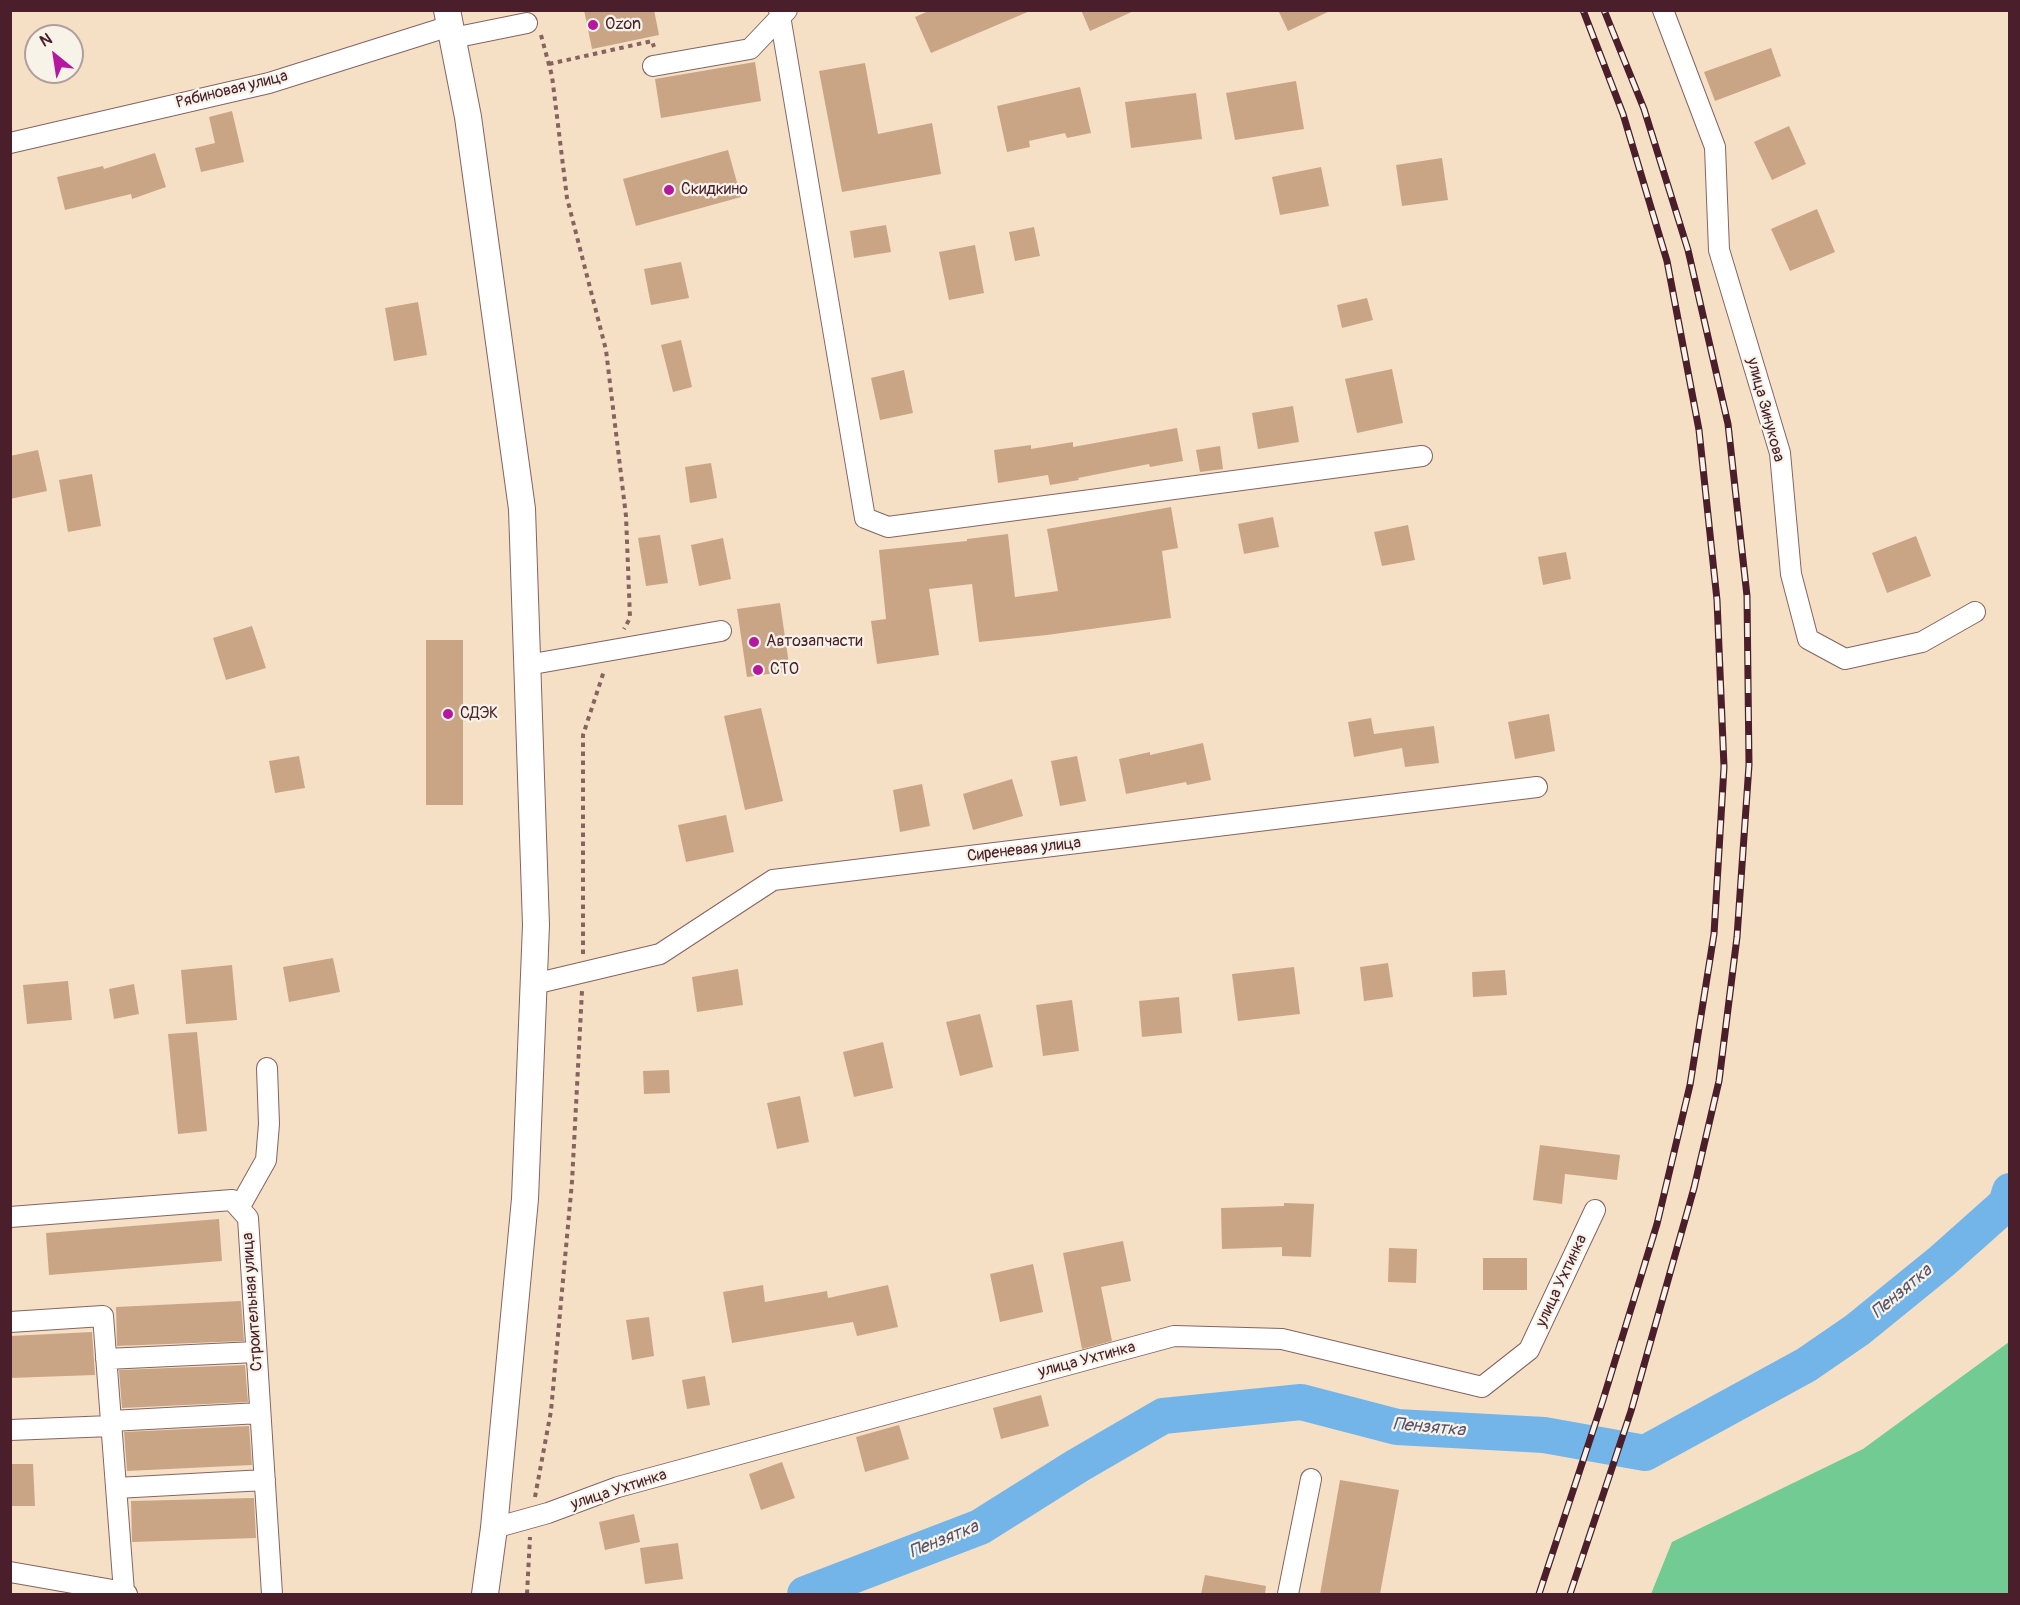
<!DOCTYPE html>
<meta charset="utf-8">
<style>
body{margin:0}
#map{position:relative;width:2020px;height:1605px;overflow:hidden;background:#f5e0c6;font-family:Pangolin,sans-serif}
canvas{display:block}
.frame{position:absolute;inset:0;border:12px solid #4a1f2b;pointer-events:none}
.north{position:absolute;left:24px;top:24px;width:60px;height:60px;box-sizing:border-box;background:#f7f3e8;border:2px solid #b29e9c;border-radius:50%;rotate:330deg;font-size:16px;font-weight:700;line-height:24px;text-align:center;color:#4a1f2b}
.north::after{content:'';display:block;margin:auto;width:21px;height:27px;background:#b5179e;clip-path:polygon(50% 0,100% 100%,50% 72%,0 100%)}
</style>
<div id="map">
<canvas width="2020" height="1605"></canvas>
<div class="frame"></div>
<div class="north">N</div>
</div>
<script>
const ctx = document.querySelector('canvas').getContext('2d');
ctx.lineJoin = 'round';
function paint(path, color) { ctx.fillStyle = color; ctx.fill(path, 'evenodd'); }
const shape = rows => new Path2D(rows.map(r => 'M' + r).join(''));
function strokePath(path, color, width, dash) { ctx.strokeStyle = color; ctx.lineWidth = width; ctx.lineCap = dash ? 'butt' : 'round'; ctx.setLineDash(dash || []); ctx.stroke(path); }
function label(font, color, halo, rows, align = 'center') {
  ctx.font = font + ' Pangolin,sans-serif'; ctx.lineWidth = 4.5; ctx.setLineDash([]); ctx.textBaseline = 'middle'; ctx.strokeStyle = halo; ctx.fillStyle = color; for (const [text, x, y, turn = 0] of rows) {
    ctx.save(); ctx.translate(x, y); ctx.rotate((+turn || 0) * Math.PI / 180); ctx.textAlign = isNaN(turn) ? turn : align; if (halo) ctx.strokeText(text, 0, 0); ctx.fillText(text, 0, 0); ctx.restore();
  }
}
const green = shape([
 [2009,1342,2009,1594,1651,1594,1672,1542,1863,1449]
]);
const river = shape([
 [805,1594,980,1527,1077,1466,1163,1416,1301,1402,1397,1427,1544,1435,1645,1453,1806,1365,1857,1330,1942,1261,2006,1204,2010,1191]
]);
const building = shape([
 [584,10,654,10,659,35,592,49],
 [931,10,1030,10,1030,11,931,53,915,17],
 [1081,10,1136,10,1090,31],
 [1278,10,1332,10,1288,31],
 [1771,48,1781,76,1715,101,1704,72],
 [755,62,761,101,661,118,655,79],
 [865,63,878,134,932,123,941,174,842,192,819,71],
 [1296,81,1304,129,1235,140,1226,93],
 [1080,87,1091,133,1067,138,1065,133,1029,141,1030,147,1007,152,997,106],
 [1196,93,1202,139,1131,148,1125,102],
 [232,111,244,162,201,172,195,148,215,143,209,117],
 [1789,126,1806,164,1772,180,1754,142],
 [728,150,741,197,636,226,623,179],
 [155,153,166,187,132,199,131,194,65,210,57,177,103,166,104,169],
 [1442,158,1448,200,1402,206,1396,165],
 [1321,167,1329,206,1280,215,1272,177],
 [1817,209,1835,252,1790,271,1771,229],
 [886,225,891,252,854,258,850,231],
 [1034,227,1040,256,1015,261,1009,232],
 [975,245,984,293,949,300,939,252],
 [681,262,689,298,651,305,644,269],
 [1367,298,1373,320,1342,328,1337,305],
 [418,302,427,355,394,361,385,308],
 [681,340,692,387,673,392,661,345],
 [1392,369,1403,423,1357,433,1345,379],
 [904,370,913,413,880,420,871,378],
 [1293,406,1299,442,1258,449,1252,413],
 [1177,428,1183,461,1150,467,1149,464,1078,478,1079,480,1050,485,1048,475,998,483,994,450,1031,445,1031,449,1073,442,1073,447],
 [1220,446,1223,469,1200,472,1196,450],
 [38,450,47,491,10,499,10,456],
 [711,463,717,498,690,503,685,467],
 [92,474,101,526,68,532,59,480],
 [1171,507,1178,548,1162,551,1171,618,1047,635,979,642,972,584,929,589,939,655,877,664,871,621,886,619,879,550,967,541,967,539,1008,534,1015,597,1058,591,1047,529],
 [1273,517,1279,547,1244,554,1238,524],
 [1408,525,1415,560,1382,566,1374,532],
 [660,535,668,583,646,586,638,538],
 [1916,536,1931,576,1887,593,1872,553],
 [723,538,731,579,699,586,691,545],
 [1566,552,1571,579,1543,585,1538,557],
 [780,603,790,671,747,677,737,609],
 [252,626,266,668,226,680,213,638],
 [426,640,463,640,463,805,426,805],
 [761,708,783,801,745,810,724,716],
 [1549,714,1555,751,1515,759,1508,722],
 [1371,718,1374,734,1434,726,1439,763,1405,767,1402,748,1354,757,1348,722],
 [1203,743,1211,780,1187,785,1186,782,1126,794,1119,759,1150,752,1150,755],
 [299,756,305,788,275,793,269,761],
 [1077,756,1086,801,1060,806,1051,761],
 [1012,779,1023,816,973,830,963,794],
 [922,784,930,826,900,832,893,790],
 [726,815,734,852,686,862,678,825],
 [333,958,340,992,289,1002,283,967],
 [1388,963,1393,997,1364,1001,1360,967],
 [232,965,237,1020,186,1024,181,970],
 [1294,967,1300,1014,1238,1021,1232,974],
 [738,969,743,1005,697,1012,692,977],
 [1505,970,1507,995,1473,997,1472,972],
 [68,981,72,1020,27,1024,23,985],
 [134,984,139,1014,114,1019,109,989],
 [1179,997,1182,1033,1142,1037,1139,1001],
 [1072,1000,1079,1051,1043,1056,1036,1005],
 [980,1014,993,1067,960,1076,946,1022],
 [197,1032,207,1131,178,1134,168,1034],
 [883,1042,893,1088,854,1097,843,1052],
 [669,1070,670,1093,644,1094,643,1071],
 [800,1096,809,1142,777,1149,767,1103],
 [1540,1145,1620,1155,1617,1180,1565,1174,1562,1204,1533,1200],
 [1284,1203,1314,1204,1311,1257,1282,1256,1282,1247,1222,1249,1221,1208,1284,1206],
 [219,1219,222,1261,49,1275,46,1233],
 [1123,1241,1131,1281,1101,1287,1112,1341,1082,1349,1063,1253],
 [1389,1248,1417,1249,1416,1283,1388,1282],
 [1483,1258,1527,1258,1527,1290,1483,1290],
 [1033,1264,1043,1312,1000,1322,990,1274],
 [763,1285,765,1302,827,1291,828,1298,888,1285,898,1327,857,1336,853,1322,732,1343,723,1292],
 [241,1301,244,1341,117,1346,116,1307],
 [649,1317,654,1356,632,1360,626,1320],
 [92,1332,95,1375,10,1378,10,1336],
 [245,1365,248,1402,122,1408,119,1370],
 [705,1376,710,1405,687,1409,682,1380],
 [1041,1395,1049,1426,1001,1439,993,1408],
 [899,1425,909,1459,865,1472,856,1437],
 [249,1426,252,1465,127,1471,124,1432],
 [782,1462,795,1498,761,1510,749,1474],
 [10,1464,33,1464,35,1506,10,1506],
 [1340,1480,1399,1490,1380,1594,1320,1594],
 [254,1498,256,1538,132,1542,131,1501],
 [634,1514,640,1542,605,1550,599,1522],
 [678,1543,683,1579,645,1584,640,1548],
 [1205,1575,1266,1586,1265,1594,1201,1594]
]);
const path = shape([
 [541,35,552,76,567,198,606,350,626,516,630,618,624,629],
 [549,64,652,41,654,47],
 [583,954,583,735,604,671],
 [535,1497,551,1411,572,1182,582,991],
 [527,1594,530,1537]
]);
const minor = shape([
 [779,10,865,518,888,527,1422,456],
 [1663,10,1715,147,1719,250,1780,453,1791,574,1808,639,1845,659,1922,642,1975,612],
 [453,38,527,23],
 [653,66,750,49,787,10],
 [10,143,269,83,450,26],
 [527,665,721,631],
 [534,984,660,954,773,880,1537,787],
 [239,1208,266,1160,269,1124,267,1068],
 [10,1217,232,1200,248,1218,272,1594],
 [10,1322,103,1316,124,1592],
 [106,1359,256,1352],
 [111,1421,260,1413],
 [10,1430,111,1426],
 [116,1488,265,1480],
 [494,1528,548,1513,618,1487,1174,1336,1282,1339,1482,1387,1529,1350,1595,1210],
 [10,1572,124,1592,127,1594],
 [1288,1594,1311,1479]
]);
const major = shape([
 [447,10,468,117,522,509,536,925,525,1199,494,1528,485,1594]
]);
const rail = shape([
 [1539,1594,1603,1400,1657,1224,1690,1085,1714,934,1724,767,1717,600,1699,430,1667,261,1623,114,1583,10],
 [1570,1594,1631,1411,1694,1188,1719,1081,1737,937,1749,765,1747,596,1728,424,1688,250,1644,109,1604,10]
]);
const markers = [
 [593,25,6,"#b5179e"],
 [669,190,6,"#b5179e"],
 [754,642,6,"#b5179e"],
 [758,670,6,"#b5179e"],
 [448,714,6,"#b5179e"]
];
const poiNames = [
 ["Ozon",605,25],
 ["Скидкино",681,190],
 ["Автозапчасти",766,642],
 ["СТО",770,670],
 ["СДЭК",460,714]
];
const streetNames = [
 ["Рябиновая улица",232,90,-14],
 ["улица Зинукова",1765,410,75],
 ["Сиреневая улица",1024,850,-7],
 ["улица Ухтинка",1562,1281,-65],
 ["Строительная улица",253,1302,-94],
 ["улица Ухтинка",1087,1360,-15],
 ["улица Ухтинка",619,1490,-18]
];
const waterNames = [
 ["Пензятка",1902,1292,-40],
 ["Пензятка",1429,1428,5],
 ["Пензятка",944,1540,-22]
];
paint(green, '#71cb92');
strokePath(river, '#73b5e8', 36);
paint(building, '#c9a586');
strokePath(minor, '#866361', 22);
strokePath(major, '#866361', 28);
strokePath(path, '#866361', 4, [4.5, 4.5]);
strokePath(minor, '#fff', 20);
strokePath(major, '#fff', 26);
strokePath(rail, '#4a1f2b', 7);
strokePath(rail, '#f7f3e8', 4.5, [14]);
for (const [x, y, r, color] of markers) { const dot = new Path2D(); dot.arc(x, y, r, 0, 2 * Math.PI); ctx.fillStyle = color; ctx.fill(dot); strokePath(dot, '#f7f3e8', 2); }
label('16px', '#4a1f2b', '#f7f3e8', poiNames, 'left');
label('16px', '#4a1f2b', '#f7f3e8', streetNames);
label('italic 18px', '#58546d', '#f7f3e8', waterNames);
</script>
